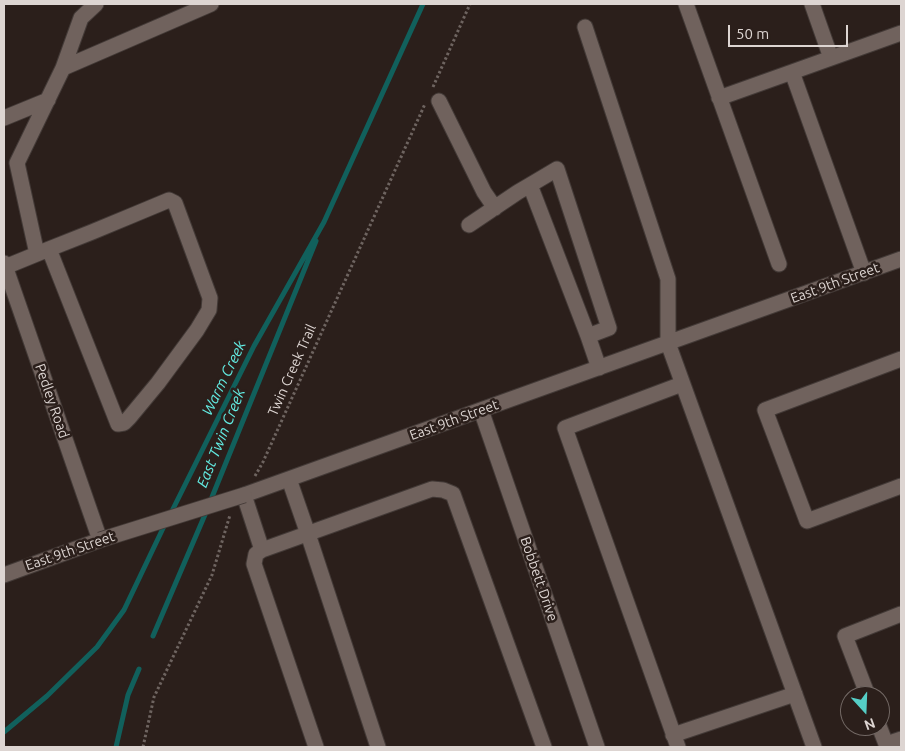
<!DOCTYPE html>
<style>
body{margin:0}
#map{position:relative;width:905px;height:751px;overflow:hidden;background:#2b1f1b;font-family:Ubuntu,sans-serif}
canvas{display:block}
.frame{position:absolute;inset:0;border:5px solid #ddd5d2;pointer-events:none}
.north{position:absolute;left:840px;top:686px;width:50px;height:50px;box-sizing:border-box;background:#2b1f1b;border:1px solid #726864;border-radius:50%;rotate:160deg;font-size:14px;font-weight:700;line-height:20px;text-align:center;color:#ddd5d2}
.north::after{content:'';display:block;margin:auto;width:18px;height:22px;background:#55cec6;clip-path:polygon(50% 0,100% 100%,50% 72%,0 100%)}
.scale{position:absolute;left:728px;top:25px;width:120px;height:22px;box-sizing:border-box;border:2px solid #ddd5d2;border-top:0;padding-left:6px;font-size:15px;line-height:18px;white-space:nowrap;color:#ddd5d2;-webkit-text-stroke:4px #2b1f1b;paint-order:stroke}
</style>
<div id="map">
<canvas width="905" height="751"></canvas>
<div class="frame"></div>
<div class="north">N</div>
<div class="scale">50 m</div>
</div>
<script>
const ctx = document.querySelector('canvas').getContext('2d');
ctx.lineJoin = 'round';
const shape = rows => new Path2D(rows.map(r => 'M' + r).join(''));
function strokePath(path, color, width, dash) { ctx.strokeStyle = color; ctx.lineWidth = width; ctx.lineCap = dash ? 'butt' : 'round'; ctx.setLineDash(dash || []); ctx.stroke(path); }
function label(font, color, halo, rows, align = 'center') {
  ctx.font = font + ' Ubuntu,sans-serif'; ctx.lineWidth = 5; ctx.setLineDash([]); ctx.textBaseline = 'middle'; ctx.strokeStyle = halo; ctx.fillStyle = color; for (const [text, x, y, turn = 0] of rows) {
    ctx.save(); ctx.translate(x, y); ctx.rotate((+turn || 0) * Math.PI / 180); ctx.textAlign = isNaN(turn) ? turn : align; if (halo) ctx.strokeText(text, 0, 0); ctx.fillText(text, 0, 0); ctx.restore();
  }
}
const stream = shape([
 [210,502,316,241],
 [170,515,254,346,324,222,423,4],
 [153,636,207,510],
 [4,732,47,696,97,647,124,610,166,522],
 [116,747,128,695,139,669]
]);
const path = shape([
 [433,87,470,4],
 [255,476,263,462,425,104],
 [143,747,154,697,212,575,230,515]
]);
const minor = shape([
 [686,4,779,264],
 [812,4,831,58],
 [585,27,668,279,668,343,814,747],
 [63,68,81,18,96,4],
 [719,98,792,72],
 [439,101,484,192,495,208],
 [4,118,48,100],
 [530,185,557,169,609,328,588,336],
 [469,225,518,192,530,185,588,336,599,368],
 [37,254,17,163,63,68,211,4],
 [4,263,100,540,4,575],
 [5,267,49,249,92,232,133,215,169,200,175,203,210,298,209,310,197,330,158,383,129,418,124,423,118,424,49,249],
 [864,273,792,72,901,33],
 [901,359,765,410,807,521,901,486],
 [481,410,597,747],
 [289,479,308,534,378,747],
 [262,550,244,495,901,259],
 [868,696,845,636,901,614],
 [879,726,886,744,901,739],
 [673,735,795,694],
 [316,747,254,564,256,554,262,550,432,489,443,490,453,494,544,747],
 [678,747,565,428,682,384]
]);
const minorBridge = shape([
 [100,540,244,495]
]);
const streetNames = [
 ["East 9th Street",835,283,-20],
 ["Twin Creek Trail",292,370,-66],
 ["Pedley Road",52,401,71],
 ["East 9th Street",454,420,-20],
 ["East 9th Street",70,551,-19],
 ["Bobbett Drive",539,579,71]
];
const waterNames = [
 ["Warm Creek",224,378,-64],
 ["East Twin Creek",221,438,-68]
];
strokePath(stream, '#11605c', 5);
strokePath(minor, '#433a37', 17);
strokePath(path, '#6e6460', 3, [2.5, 2.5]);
strokePath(minor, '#70625d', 15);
strokePath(minorBridge, '#433a37', 17, []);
strokePath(minorBridge, '#70625d', 15);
label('14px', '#ddd5d2', '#2b1f1b', streetNames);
label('italic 15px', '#63ece3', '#2b1f1b', waterNames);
</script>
